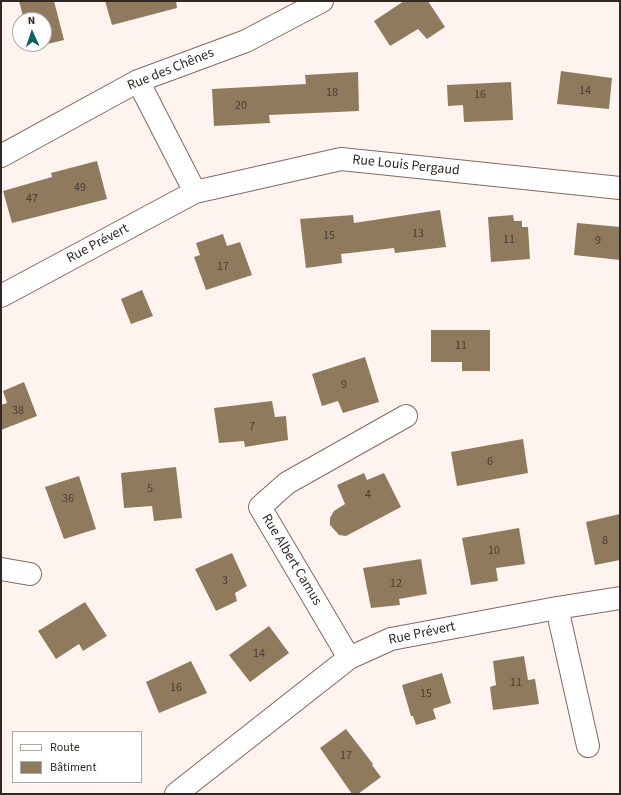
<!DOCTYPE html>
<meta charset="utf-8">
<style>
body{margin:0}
#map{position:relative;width:621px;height:795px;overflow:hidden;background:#fef3ee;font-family:"Source Sans 3",sans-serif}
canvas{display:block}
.frame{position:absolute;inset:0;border:2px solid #312723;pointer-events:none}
.legend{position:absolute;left:12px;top:731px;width:130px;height:52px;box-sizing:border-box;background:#fff;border:1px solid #ada9a7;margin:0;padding:5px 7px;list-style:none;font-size:12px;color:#312723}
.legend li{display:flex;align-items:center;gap:8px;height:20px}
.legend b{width:20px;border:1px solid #ada9a7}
.north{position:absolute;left:12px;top:12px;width:40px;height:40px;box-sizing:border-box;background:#fff;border:1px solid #ada9a7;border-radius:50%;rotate:357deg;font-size:11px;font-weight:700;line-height:16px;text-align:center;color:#312723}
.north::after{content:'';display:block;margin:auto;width:14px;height:18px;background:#106165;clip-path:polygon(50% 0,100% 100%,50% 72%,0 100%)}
</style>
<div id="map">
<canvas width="621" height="795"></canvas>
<div class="frame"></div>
<ul class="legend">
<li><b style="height:5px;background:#fff"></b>Route</li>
<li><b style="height:11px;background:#907a5e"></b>Bâtiment</li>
</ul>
<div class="north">N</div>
</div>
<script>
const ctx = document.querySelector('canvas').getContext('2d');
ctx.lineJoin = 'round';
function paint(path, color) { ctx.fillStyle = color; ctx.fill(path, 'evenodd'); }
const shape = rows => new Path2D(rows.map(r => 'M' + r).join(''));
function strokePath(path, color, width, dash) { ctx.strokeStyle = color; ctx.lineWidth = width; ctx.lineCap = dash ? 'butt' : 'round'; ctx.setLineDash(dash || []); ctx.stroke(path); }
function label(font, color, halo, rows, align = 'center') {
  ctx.font = font + ' "Source Sans 3",sans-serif'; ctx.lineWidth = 3; ctx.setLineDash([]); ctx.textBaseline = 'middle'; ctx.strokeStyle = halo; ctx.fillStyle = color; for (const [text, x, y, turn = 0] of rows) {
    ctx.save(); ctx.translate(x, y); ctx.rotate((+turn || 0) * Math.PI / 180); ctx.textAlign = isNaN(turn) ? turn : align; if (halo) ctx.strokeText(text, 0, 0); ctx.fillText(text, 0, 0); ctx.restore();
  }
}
const building = shape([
 [19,1,54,1,64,40,31,48,30,44,44,44,44,20,24,20],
 [105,1,176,1,177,8,112,25],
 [404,1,428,1,445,27,427,39,418,29,390,46,374,21],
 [561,71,612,78,609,109,557,104],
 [358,72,359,111,269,115,270,123,214,126,212,89,306,84,305,75],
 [511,82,513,120,464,122,463,105,448,106,447,85],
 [97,161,107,199,12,223,3,191,52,177,51,173],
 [440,210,446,247,395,253,394,248,341,254,342,263,306,268,300,219,353,215,354,223],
 [513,215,514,221,522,221,522,227,528,227,530,259,491,262,488,217],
 [577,223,620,227,620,260,574,255],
 [223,234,227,246,240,242,252,275,206,290,194,257,200,255,196,243],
 [142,290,153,316,131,324,121,299],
 [431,330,490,330,490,371,462,371,462,362,431,362],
 [365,357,379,402,343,413,338,401,322,406,312,374],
 [24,382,37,416,1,430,1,405,7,403,3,391],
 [272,401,275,417,286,416,288,440,245,447,244,441,219,443,214,408],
 [523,439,528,473,457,486,451,452],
 [176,467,182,518,154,521,152,506,124,508,121,473],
 [364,473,367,480,384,473,401,507,346,536,339,535,330,525,330,518,334,511,345,504,337,485],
 [79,476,96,529,64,539,45,487],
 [620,514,620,560,595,565,586,522],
 [519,528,525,564,496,568,498,581,471,585,462,538],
 [232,553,247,586,235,593,237,601,216,611,195,569],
 [421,559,427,594,399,599,400,605,371,608,363,568],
 [85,602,107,636,83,651,79,644,56,659,38,631],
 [269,626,289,653,250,682,229,655],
 [524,656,528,680,535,679,539,704,493,710,490,687,496,685,493,661],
 [191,661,207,693,159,713,146,682],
 [442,673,451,703,433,709,436,719,416,725,413,716,411,716,402,685],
 [346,729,373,764,372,765,381,777,358,794,352,794,320,748]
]);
const minor = shape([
 [138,81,195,192],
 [1,156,138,81,246,41,322,1],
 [1,296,195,192,341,159,620,188],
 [1,569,30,574],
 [557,608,588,746],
 [349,658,260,507,287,483,406,416],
 [176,794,349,658,391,639,557,608,620,598]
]);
const numberNames = [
 ["14",585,91],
 ["18",332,93],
 ["16",480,95],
 ["20",241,106],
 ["49",80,188],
 ["47",32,199],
 ["13",418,234],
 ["15",329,236],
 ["11",509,240],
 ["9",598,241],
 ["17",223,267],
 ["11",461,346],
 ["9",344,385],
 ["38",18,411],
 ["7",252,427],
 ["6",490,462],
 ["5",150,489],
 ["4",368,495],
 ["36",68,499],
 ["8",605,541],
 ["10",494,551],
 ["3",225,581],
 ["12",396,584],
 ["14",259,654],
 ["11",516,683],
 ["16",176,688],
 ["15",426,694],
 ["17",346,756]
];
const streetNames = [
 ["Rue des Chênes",171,70,-22],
 ["Rue Louis Pergaud",406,166,6],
 ["Rue Prévert",98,244,-28],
 ["Rue Albert Camus",291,560,59],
 ["Rue Prévert",422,634,-12]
];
paint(building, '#907a5e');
strokePath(minor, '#836960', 24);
strokePath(minor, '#fff', 22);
label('12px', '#493c32', null, numberNames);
label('14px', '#312723', '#fff', streetNames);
</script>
